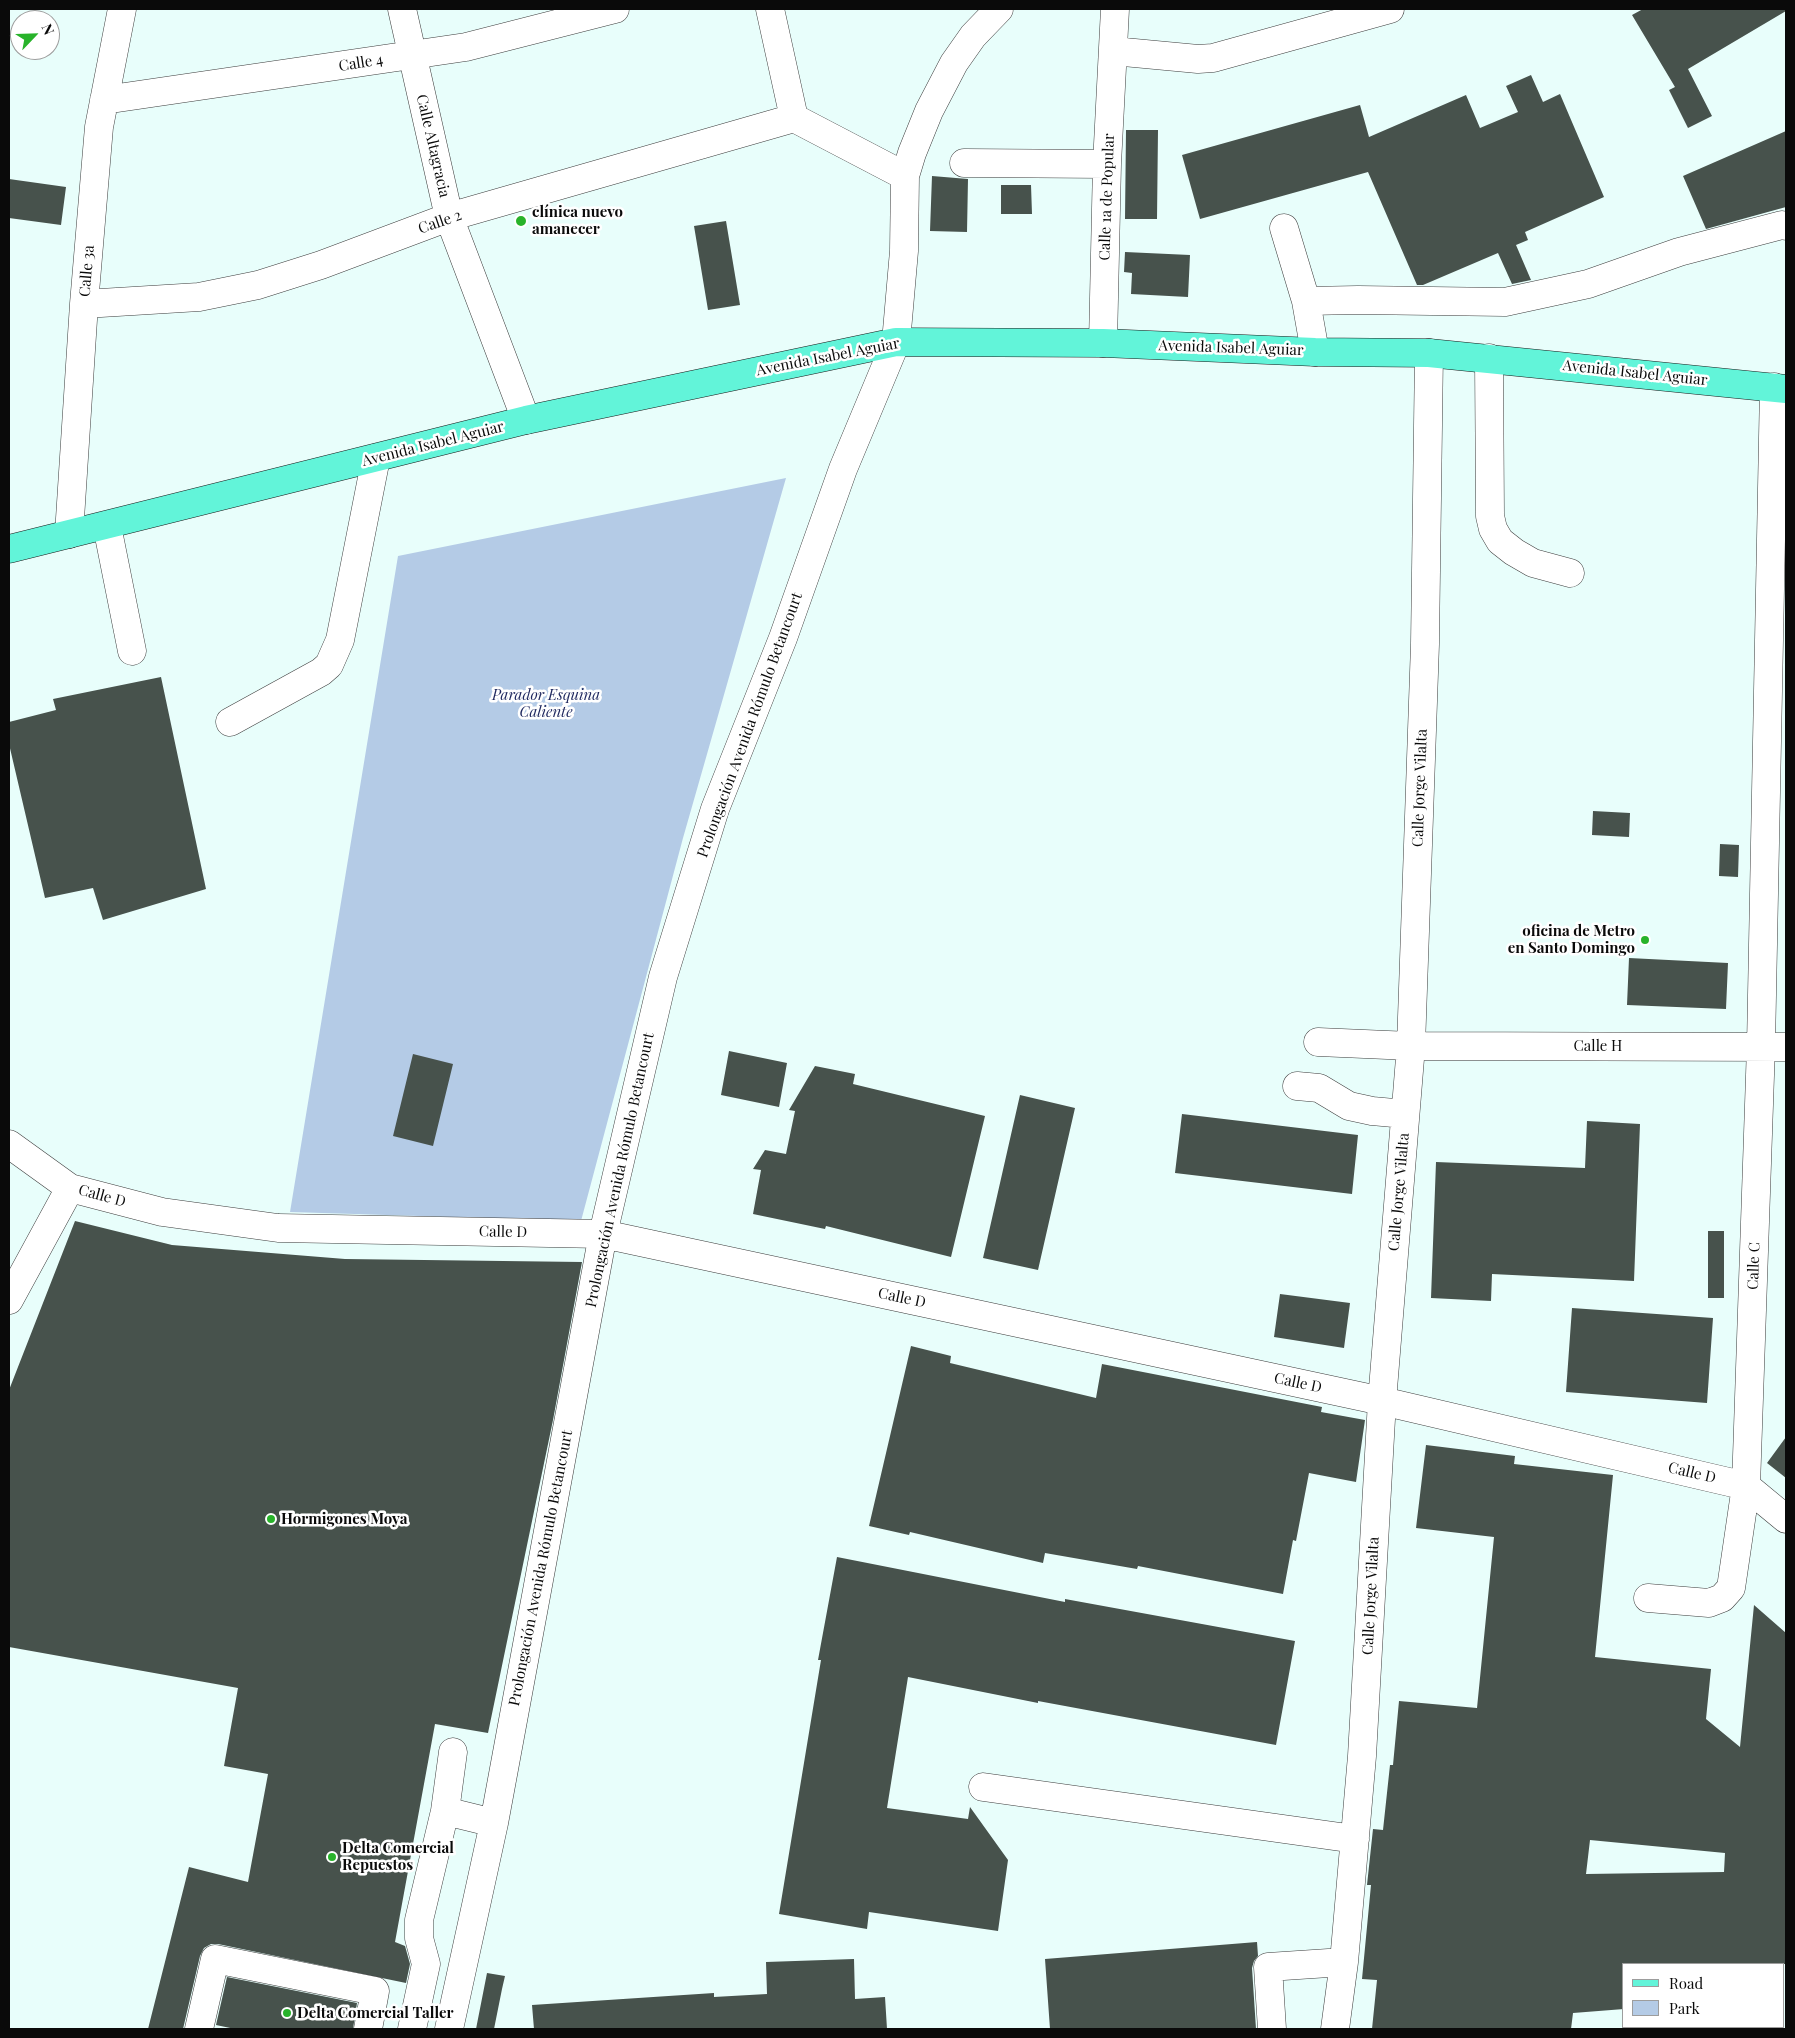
<!DOCTYPE html>
<meta charset="utf-8">
<style>
body{margin:0}
#map{position:relative;width:1795px;height:2038px;overflow:hidden;background:#e8fefb;font-family:"Playfair Display",serif}
canvas{display:block}
.frame{position:absolute;inset:0;border:10px solid #0a0a0a;pointer-events:none}
.legend{position:absolute;left:1622px;top:1963px;width:162px;height:65px;box-sizing:border-box;background:#fff;border:1px solid #9d9d9d;margin:0;padding:6px 9px;list-style:none;font-size:15px;color:#0a0a0a}
.legend li{display:flex;align-items:center;gap:10px;height:25px}
.legend b{width:25px;border:1px solid #9d9d9d}
.north{position:absolute;left:10px;top:10px;width:50px;height:50px;box-sizing:border-box;background:#fff;border:1px solid #9d9d9d;border-radius:50%;rotate:66deg;font-size:14px;font-weight:700;line-height:20px;text-align:center;color:#0a0a0a}
.north::after{content:'';display:block;margin:auto;width:18px;height:22px;background:#28b32a;clip-path:polygon(50% 0,100% 100%,50% 72%,0 100%)}
</style>
<div id="map">
<canvas width="1795" height="2038"></canvas>
<div class="frame"></div>
<ul class="legend">
<li><b style="height:6px;background:#62f4d9"></b>Road</li>
<li><b style="height:14px;background:#b4cbe6"></b>Park</li>
</ul>
<div class="north">N</div>
</div>
<script>
const ctx = document.querySelector('canvas').getContext('2d');
ctx.lineJoin = 'round';
function paint(path, color) { ctx.fillStyle = color; ctx.fill(path, 'evenodd'); }
const shape = rows => new Path2D(rows.map(r => 'M' + r).join(''));
function strokePath(path, color, width, dash) { ctx.strokeStyle = color; ctx.lineWidth = width; ctx.lineCap = dash ? 'butt' : 'round'; ctx.setLineDash(dash || []); ctx.stroke(path); }
function label(font, color, halo, rows, align = 'center') {
  ctx.font = font + ' "Playfair Display",serif'; ctx.lineWidth = 5; ctx.setLineDash([]); ctx.textBaseline = 'middle'; ctx.strokeStyle = halo; ctx.fillStyle = color; for (const [text, x, y, turn = 0] of rows) {
    ctx.save(); ctx.translate(x, y); ctx.rotate((+turn || 0) * Math.PI / 180); ctx.textAlign = isNaN(turn) ? turn : align; if (halo) ctx.strokeText(text, 0, 0); ctx.fillText(text, 0, 0); ctx.restore();
  }
}
const green = shape([
 [786,478,683,838,581,1221,290,1212,398,556]
]);
const building = shape([
 [1643,9,1786,9,1786,11,1688,69,1712,116,1688,128,1669,90,1675,87,1632,15],
 [1531,75,1543,102,1560,94,1604,197,1525,232,1528,240,1516,245,1531,280,1512,284,1498,253,1423,285,1417,285,1368,172,1200,219,1182,155,1360,105,1369,137,1466,95,1480,128,1518,112,1506,86],
 [1126,130,1158,130,1157,219,1125,219],
 [1786,131,1786,207,1706,229,1683,176],
 [932,176,968,179,967,232,930,231],
 [9,179,66,187,61,225,9,218],
 [1001,185,1031,185,1032,214,1001,214],
 [726,221,740,305,708,310,694,226],
 [1125,252,1190,255,1188,297,1131,294,1132,273,1124,272],
 [161,677,206,889,103,920,93,888,45,898,9,744,9,722,56,710,53,699],
 [1593,811,1630,813,1629,837,1592,835],
 [1720,844,1739,845,1738,877,1719,876],
 [1629,958,1728,963,1726,1009,1627,1005],
 [729,1051,787,1063,779,1107,721,1095],
 [413,1054,453,1064,433,1146,393,1136],
 [815,1066,855,1074,853,1084,985,1116,951,1257,826,1226,825,1229,753,1214,761,1170,753,1169,765,1150,786,1154,795,1111,789,1110],
 [1020,1095,1075,1108,1038,1270,983,1258],
 [1182,1114,1358,1135,1352,1194,1175,1173],
 [1587,1121,1640,1124,1634,1281,1492,1274,1491,1301,1431,1298,1436,1162,1585,1168],
 [75,1221,172,1245,345,1259,582,1262,553,1420,488,1733,435,1724,395,1942,405,1946,410,1964,406,1983,218,1944,211,1944,204,1948,200,1956,183,2029,148,2029,189,1867,248,1882,268,1774,224,1766,238,1688,9,1647,9,1390],
 [1708,1231,1724,1231,1724,1298,1708,1298],
 [1280,1294,1350,1303,1344,1348,1274,1337],
 [1572,1308,1713,1318,1707,1403,1566,1392],
 [911,1346,951,1356,950,1363,1096,1398,1102,1364,1322,1407,1321,1412,1365,1420,1356,1482,1309,1473,1296,1541,1293,1540,1283,1594,1138,1566,1137,1569,1045,1553,1043,1563,910,1532,909,1535,869,1526],
 [1786,1437,1786,1478,1767,1463],
 [1426,1445,1515,1456,1514,1464,1613,1475,1595,1657,1711,1669,1706,1719,1740,1747,1754,1605,1786,1633,1786,1964,1624,1964,1624,2009,1573,2013,1571,2029,1372,2029,1377,1980,1362,1979,1371,1885,1367,1885,1373,1829,1383,1830,1390,1765,1393,1765,1399,1701,1477,1708,1494,1537,1416,1528],
 [1590,1840,1725,1853,1724,1872,1586,1874],
 [837,1557,1065,1602,1065,1599,1295,1641,1276,1745,1038,1701,1038,1703,908,1677,887,1808,968,1819,970,1807,1008,1860,998,1931,869,1912,867,1929,779,1914,821,1660,818,1660],
 [1257,1942,1258,1956,1254,1961,1252,1968,1256,2029,1050,2029,1045,1959],
 [854,1959,855,1999,885,1997,887,2029,534,2029,532,2005,714,1993,714,1997,767,1994,766,1962],
 [487,1973,505,1976,502,1989,494,2029,476,2029],
 [227,1977,357,2003,353,2029,235,2029,216,2025]
]);
const minor = shape([
 [402,9,449,217,526,420],
 [770,9,794,118],
 [1113,51,1198,59,1213,58,1390,9],
 [104,100,466,47,615,9],
 [794,118,905,176],
 [964,163,1107,164],
 [1284,228,1306,301,1315,352],
 [1306,301,1358,300,1505,302,1588,284,1679,252,1782,225,1786,226],
 [84,304,199,297,258,285,321,265,449,217,794,118],
 [1103,343,1107,164,1115,9],
 [1489,358,1490,516,1493,529,1500,541,1514,552,1533,563,1570,573],
 [107,526,132,651],
 [69,534,84,304,99,127,122,9],
 [230,722,321,672,329,665,340,640,376,458],
 [1318,1042,1411,1046,1786,1047],
 [1297,1086,1319,1088,1349,1106,1372,1111,1405,1114],
 [9,1144,70,1188,162,1212,278,1228,603,1234,1382,1401,1746,1486,1786,1519],
 [9,1300,70,1188],
 [1648,1598,1709,1603,1722,1598,1731,1588,1746,1486,1761,1046,1774,387],
 [983,1787,1355,1839],
 [445,1811,494,1823],
 [199,2029,215,1959,375,1991,368,2029],
 [412,2029,426,1964,419,1938,419,1920,445,1811,453,1752],
 [449,2029,494,1823,603,1234,663,977,715,809,783,638,843,469,896,342,904,251,905,176,912,153,929,111,954,63,973,36,999,9],
 [1272,2029,1268,1967,1344,1962],
 [1335,2029,1344,1962,1362,1756,1382,1401,1411,1046,1425,644,1429,353]
]);
const major = shape([
 [9,549,526,420,896,342,1103,343,1315,352,1429,353,1786,389]
]);
const markers = [
 [521,221,6,"#28b32a"],
 [1645,940,5,"#28b32a"],
 [271,1519,5,"#28b32a"],
 [332,1857,5,"#28b32a"],
 [287,2013,5,"#28b32a"]
];
const streetNames = [
 ["Calle 4",361,63,-9],
 ["Calle Altagracia",433,146,77],
 ["Calle 1a de Popular",1107,197,-88],
 ["Calle 2",440,222,-19],
 ["Calle 3a",87,271,-85],
 ["Avenida Isabel Aguiar",1231,348,2],
 ["Avenida Isabel Aguiar",828,357,-11],
 ["Avenida Isabel Aguiar",1635,373,6],
 ["Avenida Isabel Aguiar",433,444,-14],
 ["Prolongación Avenida Rómulo Betancourt",750,725,-70],
 ["Calle Jorge Vilalta",1420,788,-88],
 ["Calle H",1598,1046],
 ["Prolongación Avenida Rómulo Betancourt",620,1170,-78],
 ["Calle Jorge Vilalta",1399,1192,-85],
 ["Calle D",102,1196,15],
 ["Calle D",503,1232,1],
 ["Calle C",1754,1266,-88],
 ["Calle D",902,1298,12],
 ["Calle D",1298,1383,12],
 ["Calle D",1692,1473,13],
 ["Prolongación Avenida Rómulo Betancourt",541,1568,-79],
 ["Calle Jorge Vilalta",1371,1596,-87]
];
const poiNames = [
 ["clínica nuevo",532,212],
 ["amanecer",532,229],
 ["oficina de Metro",1635,931,"right"],
 ["en Santo Domingo",1635,948,"right"],
 ["Hormigones Moya",281,1519],
 ["Delta Comercial",342,1848],
 ["Repuestos",342,1865],
 ["Delta Comercial Taller",297,2013]
];
const parkNames = [
 ["Parador Esquina",546,695],
 ["Caliente",546,712]
];
paint(green, '#b4cbe6');
paint(building, '#47524c');
strokePath(minor, '#3d3d3d', 29);
strokePath(major, '#1b1b1b', 29);
strokePath(minor, '#fff', 28);
strokePath(major, '#62f4d9', 28);
for (const [x, y, r, color] of markers) { const dot = new Path2D(); dot.arc(x, y, r, 0, 2 * Math.PI); ctx.fillStyle = color; ctx.fill(dot); strokePath(dot, '#fff', 2); }
label('15px', '#0a0a0a', '#fff', streetNames);
label('bold 15px', '#0a0a0a', '#fff', poiNames, 'left');
label('italic 15px', '#1e275e', '#fff', parkNames);
</script>
